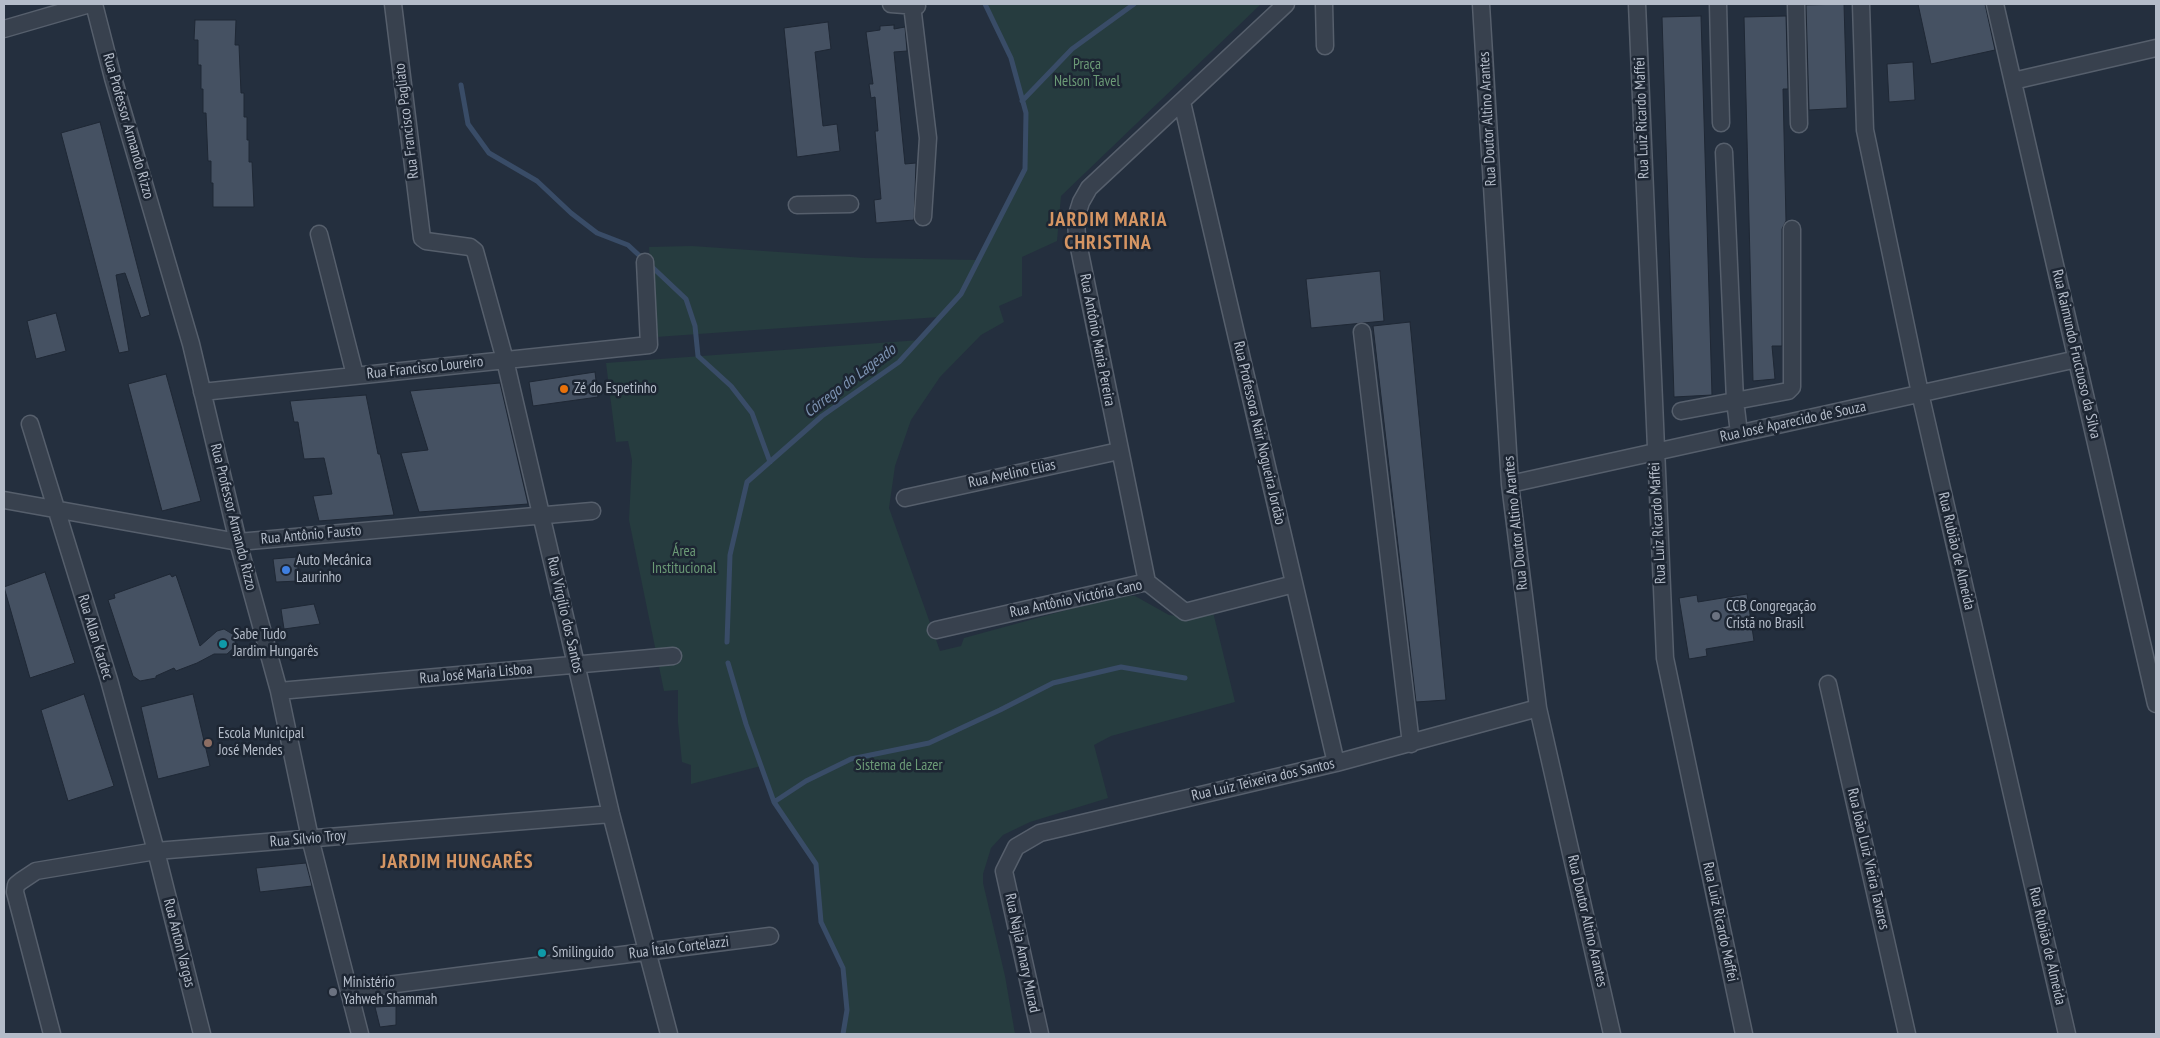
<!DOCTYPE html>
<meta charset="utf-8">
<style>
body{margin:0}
#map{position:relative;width:2160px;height:1038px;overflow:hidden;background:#242f3e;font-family:"PT Sans Narrow",sans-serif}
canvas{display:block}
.frame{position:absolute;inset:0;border:5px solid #b4bcc9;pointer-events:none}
</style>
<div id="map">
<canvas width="2160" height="1038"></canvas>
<div class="frame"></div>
</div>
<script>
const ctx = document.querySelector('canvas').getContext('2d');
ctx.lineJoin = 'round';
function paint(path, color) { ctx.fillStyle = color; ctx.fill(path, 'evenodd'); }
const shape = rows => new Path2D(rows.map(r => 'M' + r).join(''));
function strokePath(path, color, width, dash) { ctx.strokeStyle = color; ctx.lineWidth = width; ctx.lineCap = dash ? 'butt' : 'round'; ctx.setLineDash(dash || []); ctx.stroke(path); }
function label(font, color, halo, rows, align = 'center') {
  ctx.font = font + ' "PT Sans Narrow",sans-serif'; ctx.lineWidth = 5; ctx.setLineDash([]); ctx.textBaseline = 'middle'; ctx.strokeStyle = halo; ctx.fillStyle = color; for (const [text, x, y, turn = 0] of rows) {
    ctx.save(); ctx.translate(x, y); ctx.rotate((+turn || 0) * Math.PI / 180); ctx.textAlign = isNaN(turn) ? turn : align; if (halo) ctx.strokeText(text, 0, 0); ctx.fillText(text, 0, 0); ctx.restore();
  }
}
const green = shape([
 [985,4,1261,4,1061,196,1057,241,1022,257,1022,296,999,306,1004,322,981,335,940,377,911,420,895,466,889,508,940,651,961,646,964,638,1118,596,1135,596,1169,615,1186,617,1213,612,1235,702,1111,736,1094,745,1108,798,1030,822,1003,835,991,848,983,874,983,883,1005,976,1015,1034,843,1034,847,1010,843,968,821,922,816,864,774,802,761,766,691,784,691,765,682,762,678,722,678,690,664,691,629,520,632,460,628,441,616,442,606,363,920,340,939,317,656,337,649,247,692,246,865,258,978,260,1025,168,1025,113,1011,58]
]);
const stream = shape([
 [461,85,468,124,489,153,537,181,571,213,597,233,628,245,643,259],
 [1022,101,1072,49,1134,4],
 [650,265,686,299,695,326,698,356,731,386,752,413,770,462],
 [727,642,730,555,747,482,822,416,899,362,961,294,1025,169,1026,113,1011,58,985,4],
 [728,663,746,724,774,802,816,864,821,922,843,968,847,1010,843,1034],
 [774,802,806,781,851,759,929,743,1000,710,1053,683,1121,667,1185,678]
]);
const building = shape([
 [1844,4,1847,108,1809,110,1806,5,1844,4],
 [1918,4,1985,4,1995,50,1931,64,1918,4],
 [1701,16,1712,395,1674,397,1662,17,1701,16],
 [1786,16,1788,89,1783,89,1786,221,1782,229,1782,346,1772,346,1775,379,1753,381,1744,17,1786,16],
 [195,20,236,20,235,45,239,45,241,93,244,93,244,117,247,117,247,140,249,140,249,162,252,162,254,207,213,207,213,183,211,183,211,161,208,161,206,113,203,113,203,89,201,89,201,65,198,65,198,40,194,40,195,20],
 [828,22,831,49,815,52,823,126,837,124,840,151,797,157,784,28,828,22],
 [894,25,894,29,905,27,907,51,894,52,905,164,916,163,914,220,876,223,874,200,881,199,875,131,878,131,875,97,871,98,869,84,873,84,866,32,880,30,880,26,894,25],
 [1913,62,1915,100,1889,102,1887,64,1913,62],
 [100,122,150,315,141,318,125,273,116,275,129,351,119,353,61,133,100,122],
 [1380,271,1384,321,1311,328,1306,279,1380,271],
 [56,313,66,351,36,359,27,321,56,313],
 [1410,322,1446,700,1416,702,1373,326,1410,322],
 [595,372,598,397,533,406,529,382,595,372],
 [166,374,201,501,162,511,128,384,166,374],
 [500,383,528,504,419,512,401,453,428,450,410,391,500,383],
 [366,395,378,454,380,454,394,515,319,521,313,496,332,494,324,458,304,459,298,422,294,422,290,401,366,395],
 [297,557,299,581,276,582,273,559,297,557],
 [45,572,75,663,30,678,4,587,45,572],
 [170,574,172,577,176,575,200,646,217,631,224,629,234,635,236,646,227,654,214,654,197,663,176,671,174,668,156,676,156,678,140,681,133,676,108,600,115,598,114,594,170,574],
 [1747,594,1754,641,1706,649,1707,656,1689,659,1679,598,1697,595,1698,602,1747,594],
 [314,604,320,624,284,629,281,609,314,604],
 [84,694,114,786,68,801,41,710,84,694],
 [193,694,210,766,158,779,141,707,193,694],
 [306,863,312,886,260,892,256,868,306,863],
 [396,1006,396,1025,380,1027,375,1007,396,1006]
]);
const minor = shape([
 [94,4,113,78,191,344,238,542,279,691,310,838,360,1034],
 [393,4,422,238,426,241,470,247,475,251,505,360,611,814,669,1034],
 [891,4,917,6],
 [1324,4,1325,46],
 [1481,4,1510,484,1538,708,1612,1034],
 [1637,4,1665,658,1744,1034],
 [1718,4,1721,123],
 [1796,4,1799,124],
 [1861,4,1865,130,1920,393,2067,1034],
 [1995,4,2156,704],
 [912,5,928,138,923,217],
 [4,29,90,4],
 [2013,81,2156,48],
 [1182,102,1336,763],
 [1724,152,1735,400,1739,433],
 [797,205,850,204],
 [319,234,355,375],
 [1362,332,1411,744],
 [202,392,649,345,645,262],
 [1681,411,1788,391,1792,387,1792,229],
 [30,424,109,680,156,851,202,1034],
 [1510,484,2077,359],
 [905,498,1119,451],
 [4,500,238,542,592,511],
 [1147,582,1077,238,1076,218,1081,202,1089,188,1286,4],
 [936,630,1147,582,1185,612,1294,584],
 [1828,684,1907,1034],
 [279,691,673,656],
 [349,990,770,936],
 [52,1034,15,892,16,885,21,881,36,871,156,851,611,814],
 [1040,1034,1004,871,1016,847,1040,833,1336,763,1538,708]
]);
const markers = [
 [564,389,5,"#e8710a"],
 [286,570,5,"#3f7fe0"],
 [1716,616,5,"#6b7280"],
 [223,644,5,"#0f9aa8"],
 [208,743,5,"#8d6e63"],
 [542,953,5,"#0f9aa8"],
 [333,992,5,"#6b7280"]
];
const parkNames = [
 ["Praça",1087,65],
 ["Nelson Tavel",1087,82],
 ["Área",684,552],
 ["Institucional",684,569],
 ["Sistema de Lazer",899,766]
];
const streetNames = [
 ["Rua Luiz Ricardo Maffei",1642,118,-92],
 ["Rua Doutor Altino Arantes",1488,119,-93],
 ["Rua Francisco Pagliato",407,121,-97],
 ["Rua Professor Armando Rizzo",128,126,74],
 ["Rua Antônio Maria Pereira",1097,340,79],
 ["Rua Raimundo Fructuoso da Silva",2076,354,77],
 ["Rua Francisco Loureiro",425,368,-6],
 ["Rua José Aparecido de Souza",1793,422,-12],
 ["Rua Professora Nair Nogueira Jordão",1259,433,77],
 ["Rua Avelino Elias",1012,474,-12],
 ["Rua Professor Armando Rizzo",233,517,76],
 ["Rua Doutor Altino Arantes",1516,523,-96],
 ["Rua Luiz Ricardo Maffei",1658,523,-93],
 ["Rua Antônio Fausto",311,535,-5],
 ["Rua Rubião de Almeida",1956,551,77],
 ["Rua Antônio Victória Cano",1076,599,-12],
 ["Rua Virgílio dos Santos",565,615,77],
 ["Rua Allan Kardec",95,637,73],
 ["Rua José Maria Lisboa",476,674,-5],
 ["Rua Luiz Teixeira dos Santos",1263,780,-13],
 ["Rua Sílvio Troy",308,839,-5],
 ["Rua João Luiz Vieira Tavares",1868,859,77],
 ["Rua Doutor Altino Arantes",1587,921,77],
 ["Rua Luiz Ricardo Maffei",1720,922,78],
 ["Rua Anton Vargas",179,943,76],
 ["Rua Rubião de Almeida",2047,946,77],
 ["Rua Ítalo Cortelazzi",679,948,-7],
 ["Rua Najla Amary Murad",1022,953,78]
];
const poiNames = [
 ["Zé do Espetinho",574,389],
 ["Auto Mecânica",296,561],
 ["Laurinho",296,578],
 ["CCB Congregação",1726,607],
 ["Cristã no Brasil",1726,624],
 ["Sabe Tudo",233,635],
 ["Jardim Hungarês",233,652],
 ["Escola Municipal",218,734],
 ["José Mendes",218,751],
 ["Smilinguido",552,953],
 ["Ministério",343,983],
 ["Yahweh Shammah",343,1000]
];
const waterNames = [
 ["Córrego do Lageado",850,381,-37]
];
const districtNames = [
 ["JARDIM MARIA",1108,220],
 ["CHRISTINA",1108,243],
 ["JARDIM HUNGARÊS",457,862]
];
paint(green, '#263c3f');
strokePath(stream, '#394c67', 5);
paint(building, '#455162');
strokePath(building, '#1f2835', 1);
strokePath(minor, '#565f6c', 19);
strokePath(minor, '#38414e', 16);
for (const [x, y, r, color] of markers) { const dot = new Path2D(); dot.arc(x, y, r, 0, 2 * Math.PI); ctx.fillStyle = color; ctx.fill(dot); strokePath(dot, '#1d2633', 2); }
label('15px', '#6b9a76', '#1d2633', parkNames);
label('15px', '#b4bcc9', '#1d2633', streetNames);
label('15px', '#b4bcc9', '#1d2633', poiNames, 'left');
label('italic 16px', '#7c92b1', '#1d2633', waterNames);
ctx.letterSpacing = '1px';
label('bold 20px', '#d59563', '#1d2633', districtNames);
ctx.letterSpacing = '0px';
</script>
